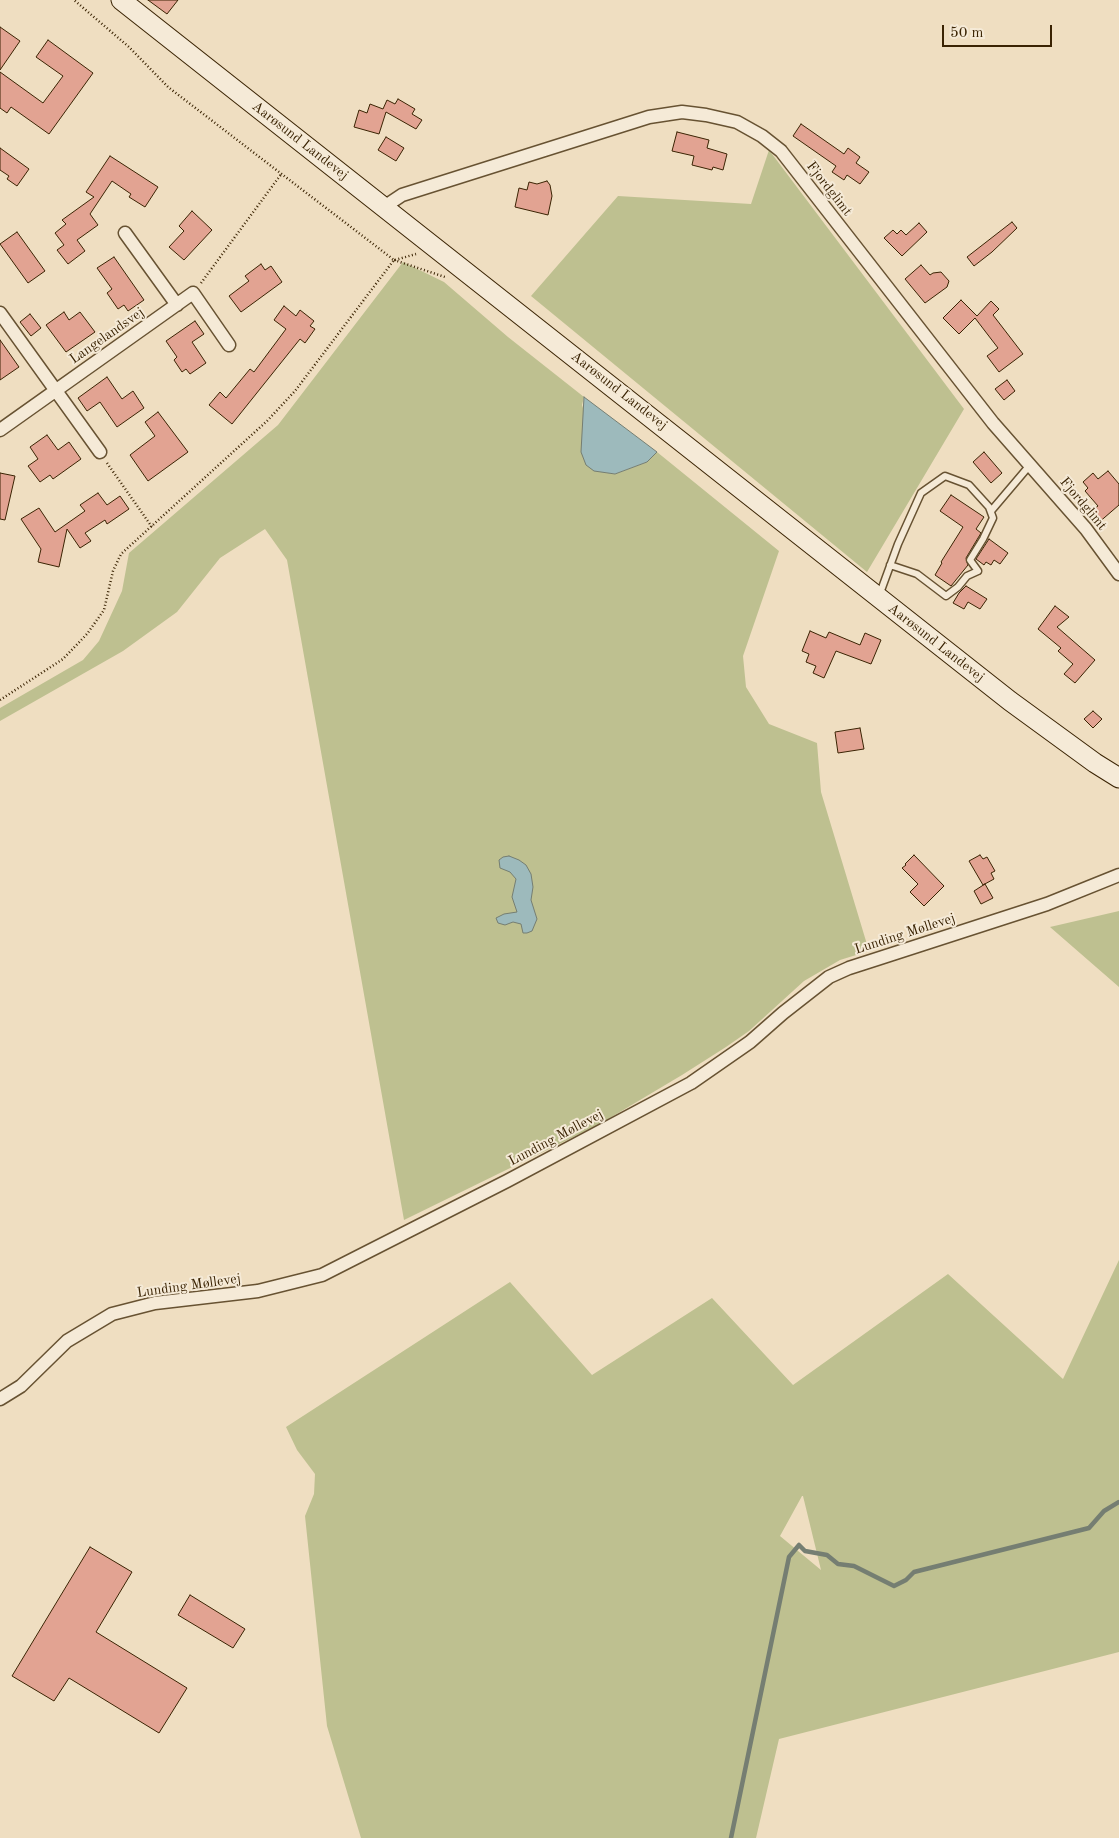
<!DOCTYPE html>
<meta charset="utf-8">
<style>
body{margin:0}
#map{position:relative;width:1119px;height:1838px;overflow:hidden;background:#efdec1;font-family:"Old Standard TT",serif}
canvas{display:block}
.scale{position:absolute;left:942px;top:25px;width:110px;height:22px;box-sizing:border-box;border:2px solid #3a2303;border-top:0;padding-left:6px;font-size:15px;line-height:18px;white-space:nowrap;color:#3a2303;-webkit-text-stroke:4px #f5ead7;paint-order:stroke}
</style>
<div id="map">
<canvas width="1119" height="1838"></canvas>
<div class="scale">50 m</div>
</div>
<script>
const ctx = document.querySelector('canvas').getContext('2d');
ctx.lineJoin = 'round';
function paint(path, color) { ctx.fillStyle = color; ctx.fill(path, 'evenodd'); }
const shape = rows => new Path2D(rows.map(r => 'M' + r).join(''));
function strokePath(path, color, width, dash) { ctx.strokeStyle = color; ctx.lineWidth = width; ctx.lineCap = dash ? 'butt' : 'round'; ctx.setLineDash(dash || []); ctx.stroke(path); }
function label(font, color, halo, rows, align = 'center') {
  ctx.font = font + ' "Old Standard TT",serif'; ctx.lineWidth = 4; ctx.setLineDash([]); ctx.textBaseline = 'middle'; ctx.strokeStyle = halo; ctx.fillStyle = color; for (const [text, x, y, turn = 0] of rows) {
    ctx.save(); ctx.translate(x, y); ctx.rotate((+turn || 0) * Math.PI / 180); ctx.textAlign = isNaN(turn) ? turn : align; if (halo) ctx.strokeText(text, 0, 0); ctx.fillText(text, 0, 0); ctx.restore();
  }
}
const green = shape([
 [769,150,964,409,867,572,531,296,618,196,751,204],
 [403,262,444,282,508,337,584,397,582,405,605,472,615,474,647,462,657,452,779,551,743,656,746,687,769,724,817,743,821,792,869,951,840,960,804,981,749,1031,726,1047,682,1075,598,1125,404,1220,287,560,265,529,220,558,177,612,123,651,0,721,0,708,83,660,99,641,122,591,129,553,278,425],
 [1119,911,1119,987,1050,927],
 [1119,1260,1119,1652,779,1739,756,1838,361,1838,327,1726,305,1516,314,1494,315,1474,297,1450,286,1427,510,1282,592,1375,712,1298,793,1385,948,1274,1063,1379],
 [802,1496,803,1496,821,1570,780,1536]
]);
const water = shape([
 [584,397,657,452,647,462,615,474,594,471,586,465,581,452,584,397],
 [509,856,519,860,526,865,531,874,533,887,531,900,537,919,532,931,527,933,523,933,521,924,513,922,505,925,498,923,496,918,504,914,517,912,512,897,516,879,510,872,500,868,499,860,503,857,509,856]
]);
const stream = shape([
 [731,1838,789,1557,799,1545,805,1551,827,1555,838,1564,854,1566,894,1586,906,1580,914,1572,1089,1528,1104,1511,1119,1502]
]);
const building = shape([
 [148,0,178,0,167,14,148,0],
 [0,27,20,41,0,70,0,27],
 [48,40,93,73,49,134,11,107,7,113,0,108,0,72,43,103,63,76,36,57,48,40],
 [398,99,415,109,412,114,422,120,416,129,386,112,379,134,354,127,359,110,367,113,370,104,383,109,387,100,395,104,398,99],
 [801,124,844,154,848,148,860,157,856,163,869,172,860,184,847,175,844,180,832,172,836,166,793,136,801,124],
 [677,132,709,140,707,148,727,154,723,170,713,167,712,170,692,165,694,156,672,151,677,132],
 [386,137,404,148,396,161,378,150,386,137],
 [0,148,29,169,17,186,7,179,9,176,0,170,0,148],
 [110,156,158,187,145,207,129,197,131,194,112,181,90,214,98,225,77,240,85,251,68,264,57,250,64,245,55,233,66,224,62,220,94,197,86,192,110,156],
 [547,181,550,185,552,196,548,215,515,207,519,188,527,190,529,182,537,184,547,181],
 [192,211,212,230,184,260,169,247,184,231,179,226,192,211],
 [1012,222,1017,228,992,252,974,266,967,257,1012,222],
 [919,223,927,232,902,256,884,238,893,230,897,234,901,230,906,235,919,223],
 [17,232,45,271,28,283,0,244,17,232],
 [114,257,144,300,128,311,124,305,118,309,107,293,112,289,97,268,114,257],
 [261,264,265,270,271,266,282,282,241,312,229,296,249,281,245,276,261,264],
 [921,265,930,275,933,273,941,272,949,281,947,287,925,303,905,279,921,265],
 [961,300,977,316,991,301,999,309,993,315,1023,354,999,372,987,356,998,348,975,318,959,334,943,318,961,300],
 [284,306,296,316,300,310,314,321,310,326,315,329,305,343,300,339,232,424,209,405,220,392,226,398,250,369,254,372,286,329,274,320,284,306],
 [64,312,69,320,80,312,95,332,66,352,46,325,64,312],
 [30,314,41,328,31,336,20,322,30,314],
 [195,321,204,334,192,342,206,363,190,374,186,369,182,372,174,360,177,357,166,341,195,321],
 [0,340,19,367,0,380,0,340],
 [107,377,122,399,133,391,144,408,117,427,100,402,87,411,78,398,107,377],
 [1007,380,1015,391,1004,400,995,389,1007,380],
 [158,412,188,452,148,481,130,455,155,436,145,422,158,412],
 [47,435,58,450,69,442,81,459,53,479,50,475,40,482,28,466,38,459,30,447,47,435],
 [984,452,1002,473,991,483,973,462,984,452],
 [1108,471,1119,484,1119,505,1097,524,1088,514,1098,506,1085,491,1088,488,1083,482,1093,473,1098,479,1108,471],
 [0,473,15,476,5,520,0,519,0,473],
 [98,493,107,505,120,496,129,509,107,524,105,520,85,533,91,541,80,548,67,529,59,567,38,562,41,549,21,519,39,508,55,532,85,511,80,505,98,493],
 [951,495,984,517,976,529,981,533,966,558,968,565,951,586,935,575,942,563,941,562,963,527,940,511,951,495],
 [989,539,1008,553,1000,564,994,560,991,565,986,562,984,565,976,559,989,539],
 [966,586,987,599,980,609,968,602,964,609,953,603,959,593,966,586],
 [1055,606,1069,617,1057,627,1095,660,1075,683,1064,674,1073,664,1058,651,1061,648,1038,629,1055,606],
 [810,631,826,638,829,632,860,645,865,633,881,640,871,664,836,651,824,678,813,673,816,666,806,662,809,654,802,651,810,631],
 [1093,711,1102,719,1093,728,1084,719,1093,711],
 [860,728,864,749,838,753,835,732,860,728],
 [914,855,944,886,924,906,910,892,918,884,902,868,906,865,905,864,914,855],
 [980,855,983,859,987,857,995,871,991,873,994,879,983,885,969,861,980,855],
 [985,884,993,898,981,904,974,891,985,884],
 [90,1547,132,1572,96,1632,187,1688,159,1733,69,1678,54,1701,12,1676,90,1547],
 [190,1595,245,1629,233,1648,178,1615,190,1595]
]);
const path = shape([
 [394,260,445,277],
 [395,260,416,254],
 [201,283,282,173],
 [107,463,152,527],
 [0,700,63,659,87,634,104,610,113,571,121,554,267,421,295,391,394,260,168,87,129,47,74,0]
]);
const lane = shape([
 [991,511,1030,465],
 [879,596,898,544,921,493,945,476,969,485,989,507,993,518,983,539,970,560,978,571,967,576,958,587,946,596,917,574,890,565]
]);
const street = shape([
 [384,207,402,195,649,117,682,112,706,115,737,122,762,136,781,151,993,423,1086,529,1119,574],
 [125,233,177,305],
 [0,313,100,452],
 [0,430,193,293,229,345],
 [0,1399,21,1386,67,1341,112,1314,155,1303,258,1291,322,1275,507,1181,691,1083,750,1042,783,1013,829,977,849,968,877,959,1047,904,1119,875]
]);
const secondary = shape([
 [121,0,1010,701,1095,763,1119,778]
]);
const streetNames = [
 ["Aarøsund Landevej",300,141,38],
 ["Fjordglimt",829,189,52],
 ["Langelandsvej",107,336,-35],
 ["Aarøsund Landevej",619,391,38],
 ["Fjordglimt",1083,504,50],
 ["Aarøsund Landevej",936,643,38],
 ["Lunding Møllevej",905,934,-18],
 ["Lunding Møllevej",556,1138,-28],
 ["Lunding Møllevej",189,1286,-8]
];
paint(green, '#bec090');
paint(water, '#9dbabc');
strokePath(water, '#757e72', 1);
strokePath(stream, '#757e72', 4.5);
paint(building, '#e2a392');
strokePath(building, '#3a2303', 1);
strokePath(lane, '#675232', 9);
strokePath(street, '#675232', 15);
strokePath(secondary, '#3a2303', 21);
strokePath(path, '#3a2303', 2.5, [1, 2.5]);
strokePath(lane, '#f5ead7', 6);
strokePath(street, '#f5ead7', 12);
strokePath(secondary, '#f5ead7', 19);
label('14px', '#3a2303', '#f5ead7', streetNames);
</script>
